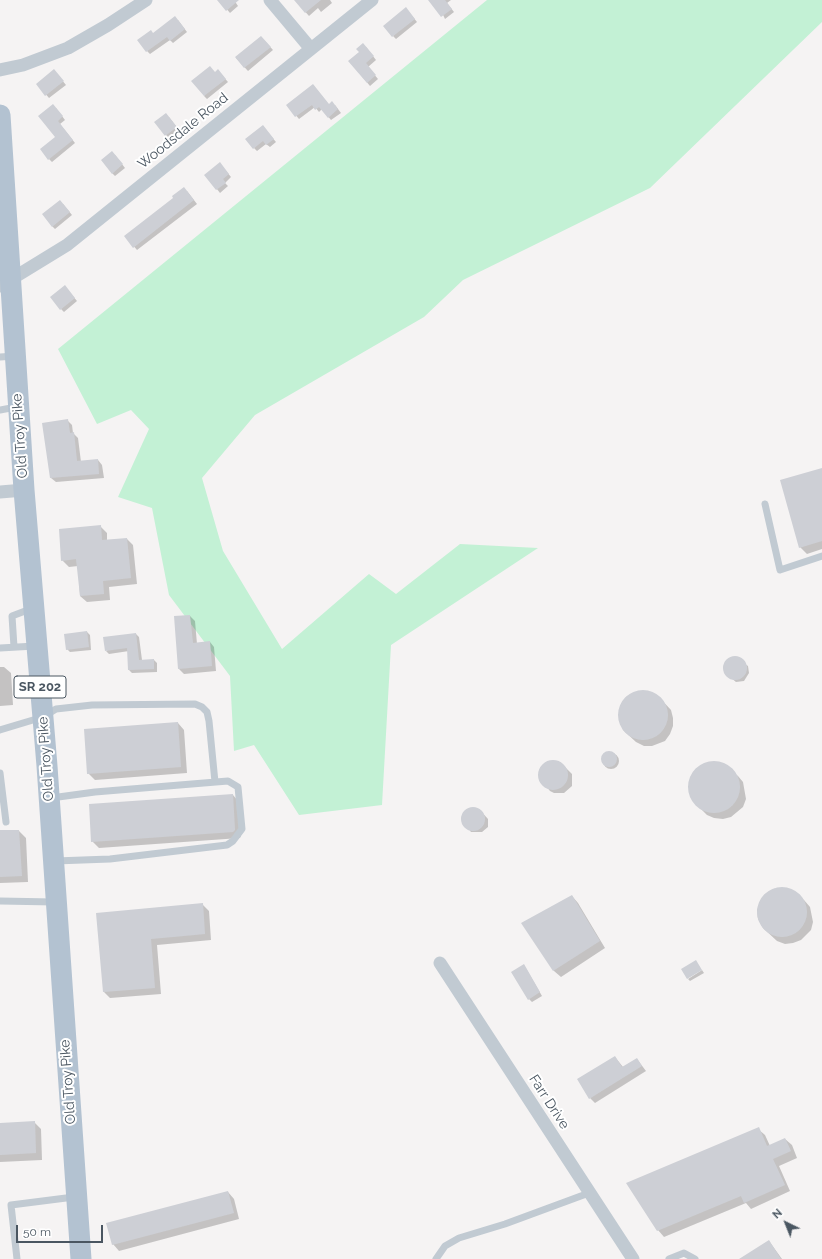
<!DOCTYPE html>
<style>
body{margin:0}
#map{position:relative;width:822px;height:1259px;overflow:hidden;background:#f5f3f3;font-family:Raleway,sans-serif}
canvas{display:block}
.north{position:absolute;left:766px;top:1203px;width:40px;height:40px;-webkit-text-stroke:3px #fff;paint-order:stroke;rotate:317deg;font-size:11px;font-weight:700;line-height:16px;text-align:center;color:#4a5661}
.north::after{content:'';display:block;margin:auto;width:14px;height:18px;background:#4a5661;clip-path:polygon(50% 0,100% 100%,50% 72%,0 100%)}
.scale{position:absolute;left:16px;top:1225px;width:87px;height:18px;box-sizing:border-box;border:2px solid #4a5661;border-top:0;padding-left:5px;font-size:12px;line-height:14px;white-space:nowrap;color:#4a5661;-webkit-text-stroke:3px #fff;paint-order:stroke}
</style>
<div id="map">
<canvas width="822" height="1259"></canvas>
<div class="north">N</div>
<div class="scale">50 m</div>
</div>
<script>
const ctx = document.querySelector('canvas').getContext('2d');
ctx.lineJoin = 'round';
function paint(path, color) { ctx.fillStyle = color; ctx.fill(path, 'evenodd'); }
const shape = rows => new Path2D(rows.map(r => 'M' + r).join(''));
function strokePath(path, color, width, dash) { ctx.strokeStyle = color; ctx.lineWidth = width; ctx.lineCap = dash ? 'butt' : 'round'; ctx.setLineDash(dash || []); ctx.stroke(path); }
function label(font, color, halo, rows, align = 'center') {
  ctx.font = font + ' Raleway,sans-serif'; ctx.lineWidth = 4; ctx.setLineDash([]); ctx.textBaseline = 'middle'; ctx.strokeStyle = halo; ctx.fillStyle = color; for (const [text, x, y, turn = 0] of rows) {
    ctx.save(); ctx.translate(x, y); ctx.rotate((+turn || 0) * Math.PI / 180); ctx.textAlign = isNaN(turn) ? turn : align; if (halo) ctx.strokeText(text, 0, 0); ctx.fillText(text, 0, 0); ctx.restore();
  }
}
const green = shape([
 [487,0,822,0,822,22,650,188,463,280,424,317,255,415,202,478,223,551,282,649,369,574,396,594,460,544,538,548,391,645,382,805,299,815,254,745,234,751,230,676,169,595,152,508,118,497,149,429,131,410,97,424,58,349]
]);
const shadow = shape([
 [219,0,234,0,238,6,230,13],
 [295,0,330,0,332,3,321,12,318,8,309,16],
 [436,0,451,0,447,3,454,12,445,19],
 [409,12,417,22,396,39,393,36],
 [178,20,187,32,173,43,170,40,150,54,147,51,154,34],
 [264,40,273,50,248,71,236,58],
 [366,47,376,60,368,67,378,79,370,86,349,61],
 [215,73,221,74,228,82,207,99,204,96],
 [57,74,66,85,49,98,37,84],
 [313,85,329,105,335,105,341,113,331,120,322,109,319,112,315,107,299,119,287,105],
 [56,108,65,120,60,124,75,143,52,162,49,159,57,137],
 [169,117,179,130,169,138,166,135],
 [265,129,276,142,270,147,266,144,257,151,254,148],
 [115,155,125,168,115,176,112,173],
 [222,166,231,177,225,183,228,186,220,193,206,175],
 [187,191,197,204,137,250,125,236,175,198],
 [63,204,72,215,55,229,52,226],
 [67,289,77,301,64,312,61,309],
 [68,421,72,425,73,433,78,438,81,462,98,460,102,465,104,478,56,482,51,478],
 [822,469,822,549,807,554,800,547],
 [100,526,107,533,107,541,127,539,133,545,137,584,109,587,110,600,87,602,80,596,78,566,69,567,62,560],
 [190,616,195,621,197,644,210,642,214,647,216,671,184,674,179,669],
 [87,632,90,635,91,650,70,652,67,649],
 [136,634,139,637,142,660,154,660,157,663,157,672,132,673,129,670,129,651,109,654,106,651],
 [735,657,748,666,749,673,744,681,736,682,725,673,725,666,729,660],
 [0,667,4,667,11,673,13,705,0,706],
 [643,691,651,692,658,696,671,710,673,718,673,726,670,734,665,741,652,746,644,746,636,742,623,730,619,719,619,711,627,696],
 [178,723,184,730,187,773,95,780,88,773],
 '603 761a8 8 0 1 1 16 0a8 8 0 1 1-16 0Z',
 [550,761,560,762,572,774,572,786,564,793,554,793,550,791,540,779,540,769],
 [715,762,723,764,738,776,743,782,746,799,743,807,731,817,723,819,714,818,707,815,693,801,689,790,690,781,693,773,699,767],
 [233,795,239,802,241,836,240,838,99,848,92,841],
 [471,808,479,809,488,819,488,827,482,832,471,832,463,822,463,814],
 [0,831,19,831,26,838,28,882,0,883],
 [781,888,790,889,804,900,810,907,813,922,811,930,801,940,793,943,785,944,777,941,763,928,758,919,757,910,760,902,765,895,773,889],
 [572,896,578,903,605,948,561,977,554,971,523,923],
 [202,904,209,911,211,940,157,945,161,994,110,998,104,992,97,914],
 [524,965,542,996,532,1002,529,999],
 [702,970,704,973,690,981,688,979],
 [615,1057,623,1067,637,1059,646,1071,595,1103,590,1098],
 [34,1122,41,1129,42,1160,0,1162,0,1124],
 [758,1129,765,1135,770,1146,785,1139,792,1145,797,1158,779,1166,790,1191,751,1209,746,1203,664,1237,658,1230],
 [228,1192,234,1199,239,1219,119,1251,113,1244],
 [769,1241,782,1259,741,1259]
]);
const building = shape([
 [217,0,239,0,226,11],
 [294,0,321,0,305,13],
 [428,0,445,0,452,9,441,17],
 [406,7,415,19,392,37,383,26],
 [175,16,185,29,170,41,167,37,146,52,137,40,151,30,153,33],
 [261,36,271,47,244,68,235,57],
 [363,43,374,56,366,63,376,75,367,83,348,61,359,52,356,49],
 [210,66,215,72,218,69,226,79,204,96,191,81],
 [54,69,64,81,45,96,36,84],
 [313,84,329,104,332,101,338,109,328,118,319,107,315,110,312,105,295,117,286,105],
 [53,104,63,116,58,121,73,140,48,160,40,149,55,137,38,116],
 [166,113,177,127,165,136,154,122],
 [263,125,274,139,266,145,263,141,253,149,245,139],
 [112,151,123,164,112,174,101,160],
 [220,162,229,174,223,179,226,183,216,190,204,175],
 [184,187,194,200,133,248,124,236,173,198,172,196],
 [60,200,70,212,52,227,42,214],
 [65,285,75,298,60,310,50,297],
 [68,419,70,433,74,432,77,461,98,459,99,474,50,478,42,423],
 [822,468,822,541,799,548,780,480],
 [101,525,102,540,127,538,131,578,103,581,104,594,80,596,76,559,61,561,59,529],
 [190,615,193,643,210,641,212,666,178,669,174,616],
 [87,631,89,647,66,650,64,634],
 [136,633,139,660,154,659,154,669,128,670,127,648,105,651,103,637],
 '723 668a12 12 0 1 1 24 0a12 12 0 1 1-24 0Z',
 '618 715a25 25 0 1 1 50 0a25 25 0 1 1-50 0Z',
 [178,722,181,767,87,774,84,729],
 '601 759a8 8 0 1 1 16 0a8 8 0 1 1-16 0Z',
 '538 775a15 15 0 1 1 30 0a15 15 0 1 1-30 0Z',
 '688 787a26 26 0 1 1 52 0a26 26 0 1 1-52 0Z',
 [233,794,235,830,233,832,91,842,89,804],
 '461 819a12 12 0 1 1 24 0a12 12 0 1 1-24 0Z',
 [0,830,19,830,22,876,0,877],
 '757 912a25 25 0 1 1 50 0a25 25 0 1 1-50 0Z',
 [572,895,600,941,553,971,521,923],
 [203,903,205,934,151,939,155,988,103,992,96,913],
 [696,960,702,970,687,979,681,969],
 [524,964,540,992,528,1000,511,972],
 [615,1056,622,1067,637,1058,642,1066,589,1099,577,1079],
 [35,1121,36,1153,0,1155,0,1123],
 [759,1127,767,1146,785,1138,791,1151,773,1159,785,1185,744,1203,741,1196,657,1231,626,1183],
 [228,1191,234,1213,112,1245,106,1223],
 [769,1240,781,1259,739,1259]
]);
const lane = shape([
 [0,357,15,356],
 [0,410,16,407],
 [765,504,780,570,822,556],
 [14,647,12,616,33,608],
 [0,648,35,646],
 [0,730,43,717,56,709,92,705,195,704,202,707,207,712,209,721,215,782],
 [0,773,6,822],
 [51,798,95,792,228,781,238,787,242,829,233,841,227,845,110,859,55,861],
 [0,901,54,902],
 [17,1259,11,1205,74,1197],
 [436,1259,445,1246,459,1238,505,1224,589,1193],
 [669,1259,684,1253,695,1259]
]);
const street = shape([
 [270,0,311,49],
 [0,70,23,65,68,48,108,25,146,0],
 [0,286,67,245,372,0],
 [0,492,24,490],
 [440,963,633,1259]
]);
const primary = shape([
 [0,115,24,490,47,766,81,1259]
]);
const shields = [
 [40,687,52]
];
const shieldNames = [
 ["SR 202",40,687]
];
const streetNames = [
 ["Woodsdale Road",183,131,-39],
 ["Old Troy Pike",20,436,-94],
 ["Old Troy Pike",46,759,-94],
 ["Old Troy Pike",68,1082,-94],
 ["Farr Drive",549,1102,57]
];
paint(green, '#c3f1d5');
paint(shadow, '#0003');
paint(building, '#cdcfd5');
strokePath(lane, '#c1cad2', 7);
strokePath(street, '#c1cad2', 13);
strokePath(primary, '#b3c2d1', 21);
for (const [x, y, w] of shields) { const box = new Path2D(); box.roundRect(x - w / 2, y - 11, w, 22, 3); ctx.fillStyle = '#fff'; ctx.fill(box); strokePath(box, '#4a5661', 1); }
label('bold 13px', '#4a5661', null, shieldNames);
label('14px', '#4a5661', '#fff', streetNames);
</script>
